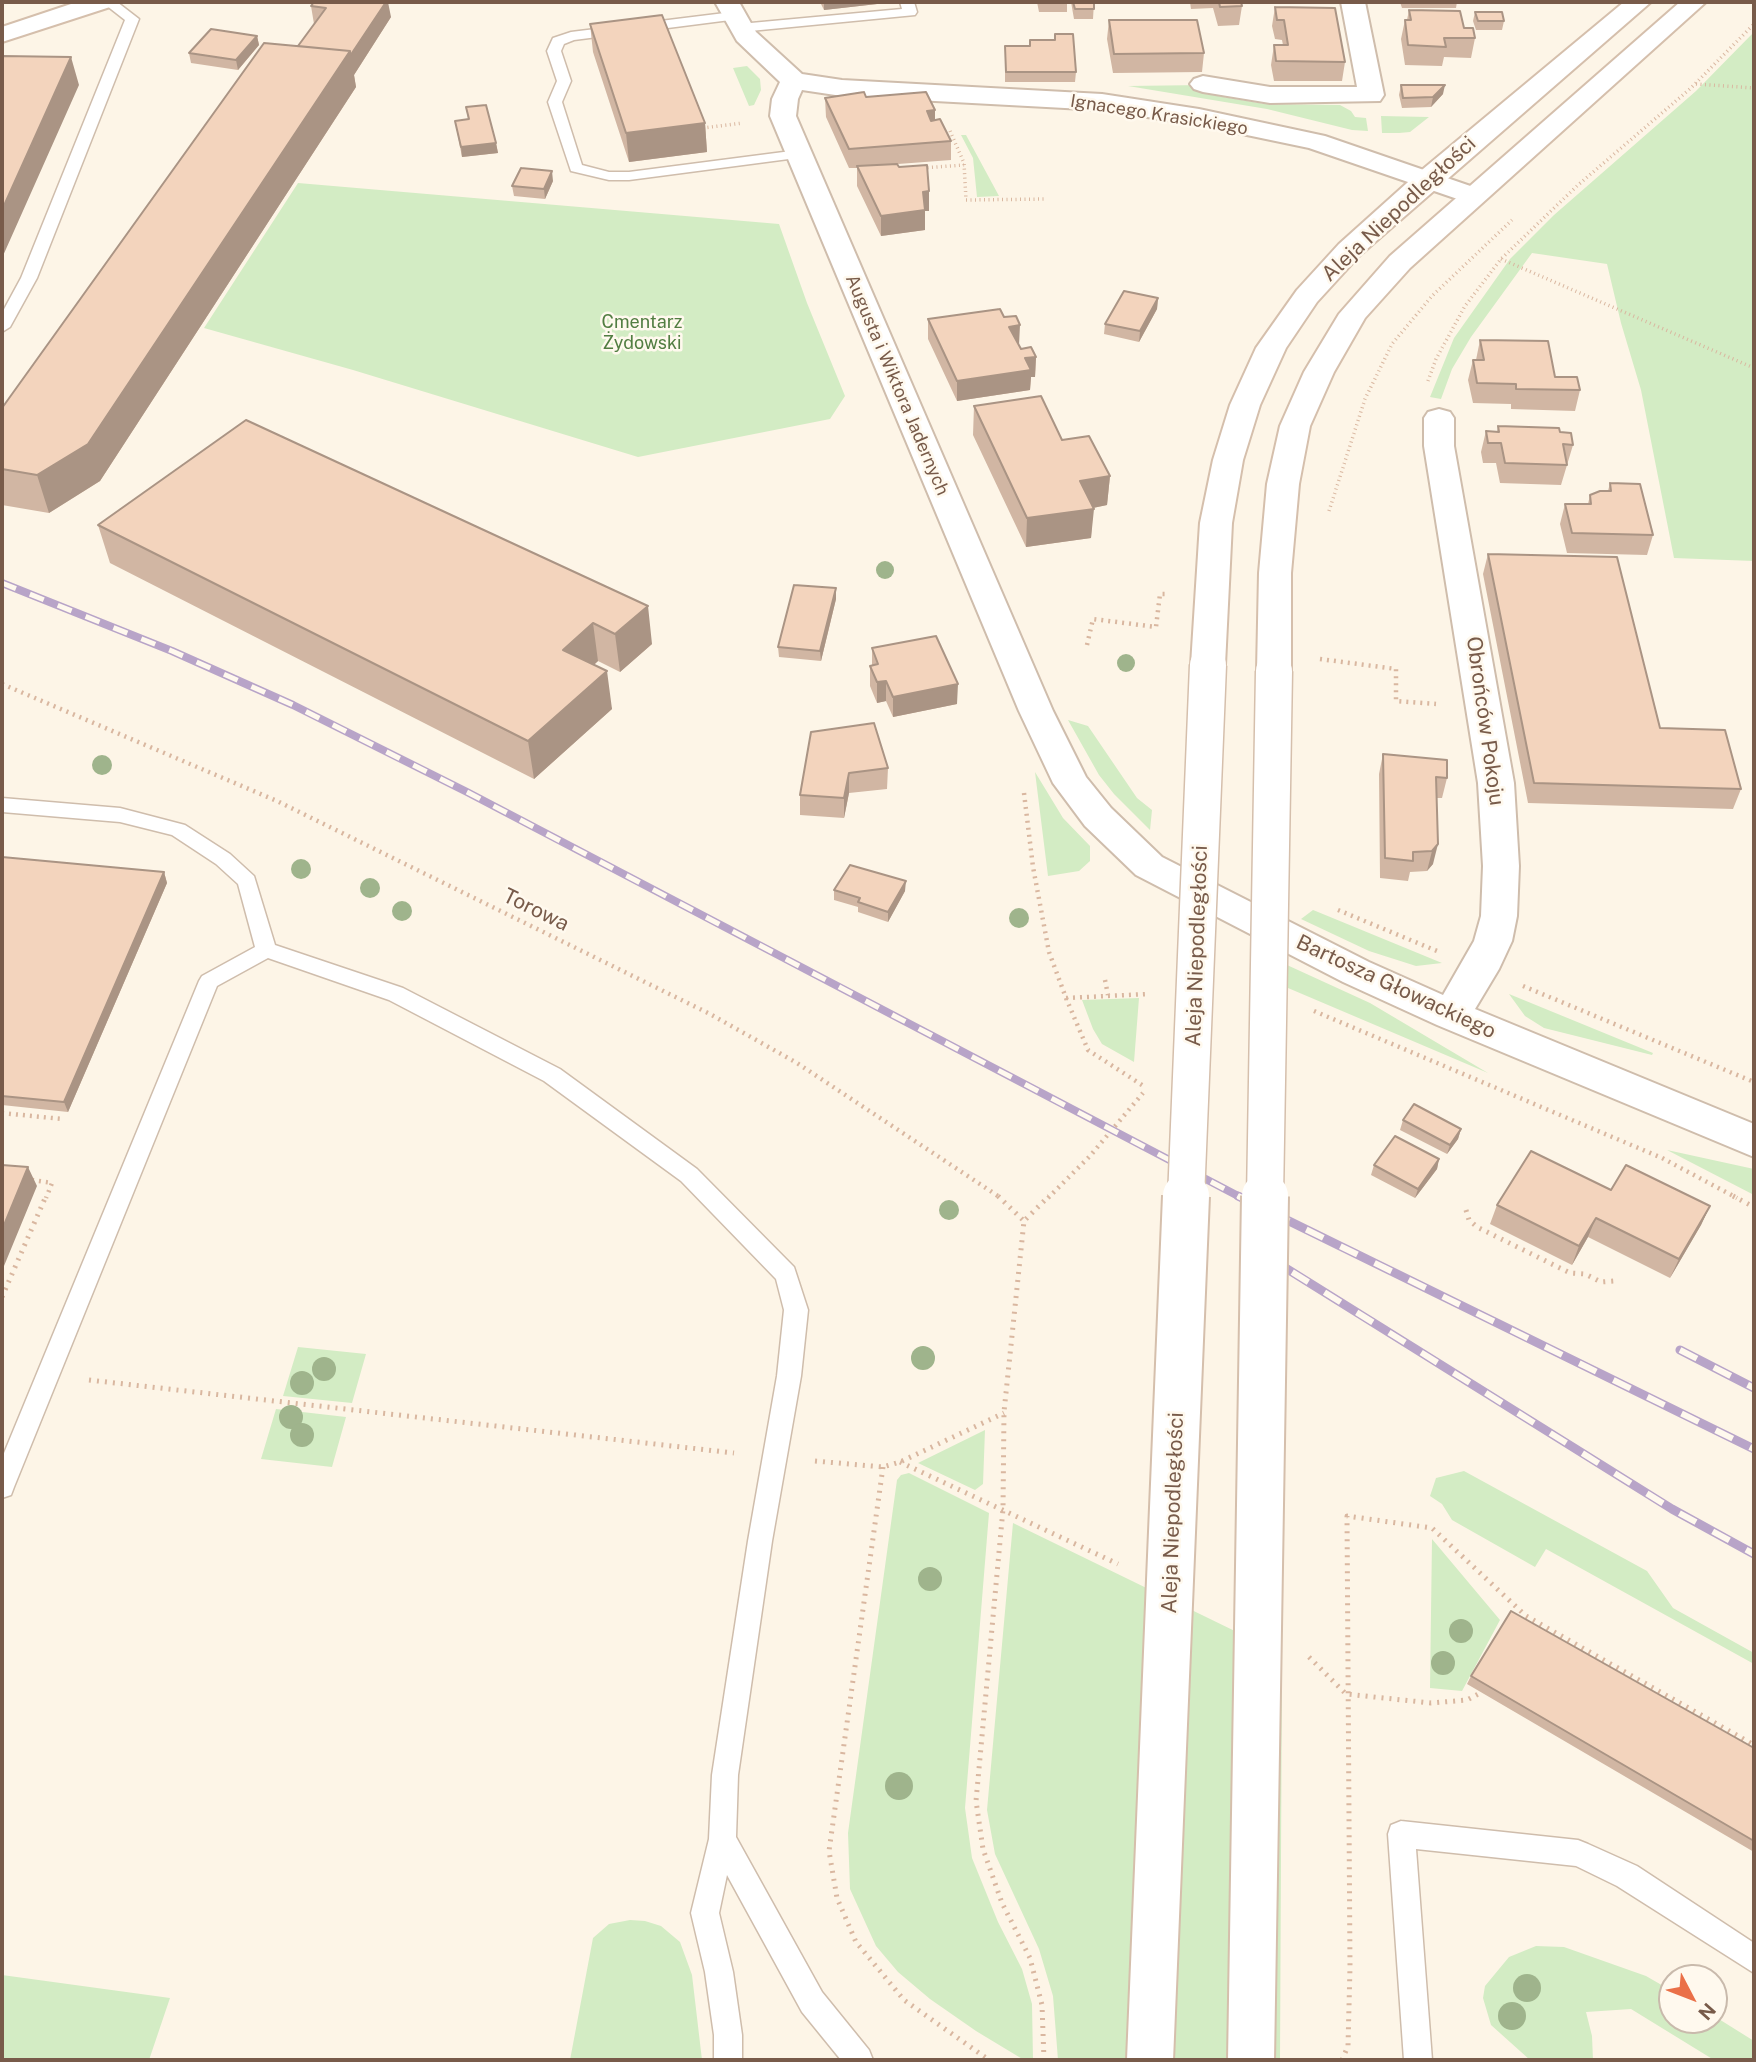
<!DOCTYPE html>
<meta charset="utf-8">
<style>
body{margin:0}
#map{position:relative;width:1756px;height:2062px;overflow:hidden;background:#fdf5e7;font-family:"Public Sans",sans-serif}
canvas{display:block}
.frame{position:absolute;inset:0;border:4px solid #785b4a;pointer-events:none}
.north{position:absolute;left:1658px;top:1964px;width:70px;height:70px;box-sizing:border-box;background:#fff9ee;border:2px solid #c9baac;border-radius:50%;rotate:132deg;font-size:19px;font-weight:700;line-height:28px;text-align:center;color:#785b4a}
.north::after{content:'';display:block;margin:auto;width:24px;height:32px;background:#ea7048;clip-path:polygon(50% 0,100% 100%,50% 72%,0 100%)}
</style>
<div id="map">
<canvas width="1756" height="2062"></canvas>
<div class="frame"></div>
<div class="north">N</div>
</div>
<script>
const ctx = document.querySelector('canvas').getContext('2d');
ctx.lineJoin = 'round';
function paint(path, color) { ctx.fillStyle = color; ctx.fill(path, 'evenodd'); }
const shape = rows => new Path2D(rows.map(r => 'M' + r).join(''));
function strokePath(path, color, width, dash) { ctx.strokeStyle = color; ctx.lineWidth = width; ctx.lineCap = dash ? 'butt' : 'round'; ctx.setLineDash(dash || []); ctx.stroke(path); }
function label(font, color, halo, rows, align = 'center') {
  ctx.font = font + ' "Public Sans",sans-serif'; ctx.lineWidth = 5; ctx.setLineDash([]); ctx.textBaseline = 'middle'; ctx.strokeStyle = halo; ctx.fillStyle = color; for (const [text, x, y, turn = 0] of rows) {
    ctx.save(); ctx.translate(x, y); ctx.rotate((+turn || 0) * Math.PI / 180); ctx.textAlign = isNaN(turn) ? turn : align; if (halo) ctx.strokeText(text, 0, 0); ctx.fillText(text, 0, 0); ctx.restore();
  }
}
const green = shape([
 [1754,32,1754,561,1674,558,1641,390,1621,323,1607,264,1532,253,1471,337,1452,369,1441,399,1430,397,1454,338,1510,259,1554,215,1696,91],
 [747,66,760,79,761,90,754,105,749,106,733,68],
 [1203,85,1206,94,1265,104,1340,105,1351,111,1355,117,1366,118,1368,131,1352,130,1267,109,1128,86],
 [1381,116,1429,117,1410,132,1399,133,1382,133],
 [961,135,966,135,999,196,977,197,973,158],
 [298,183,779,224,807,303,845,396,830,419,638,457,353,370,204,328],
 [1068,720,1088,726,1137,798,1152,810,1150,830,1114,794,1099,775],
 [1035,772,1063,818,1090,846,1090,861,1079,871,1048,876],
 [1313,910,1318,912,1442,963,1416,966,1369,951,1301,919],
 [1287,965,1370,1003,1488,1073,1288,988,1284,979],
 [1509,994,1653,1053,1652,1055,1544,1028,1525,1016],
 [1139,998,1134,1062,1102,1044,1093,1029,1082,1000],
 [1667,1150,1754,1169,1754,1195],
 [298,1347,366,1354,352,1403,283,1396],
 [276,1409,346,1417,332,1467,261,1459],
 [985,1430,983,1484,975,1490,918,1463],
 [1464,1471,1647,1571,1673,1608,1754,1653,1754,1664,1546,1549,1535,1567,1452,1520,1442,1504,1430,1496,1436,1478],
 [909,1473,989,1513,965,1808,972,1858,998,1922,1022,1969,1032,2004,1033,2060,1024,2060,976,2031,930,1999,898,1972,876,1946,850,1889,848,1833,897,1480,901,1475],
 [1013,1523,1282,1654,1280,2060,1058,2060,1053,1996,1039,1949,995,1854,987,1810],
 [1432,1539,1500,1620,1462,1691,1430,1688],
 [630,1920,645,1921,661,1926,680,1942,692,1975,702,2060,570,2060,593,1938,609,1924],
 [1536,1946,1564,1947,1646,1976,1672,1991,1672,2020,1714,2020,1714,2016,1754,2041,1754,2060,1714,2060,1631,2009,1586,2012,1592,2036,1593,2060,1530,2060,1491,2025,1483,1998,1485,1986,1509,1957],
 [2,1975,170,1998,149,2060,2,2060]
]);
const pathFar2 = shape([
 [1696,84,1754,88],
 [703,128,743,123],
 [950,131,964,163,966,200,1047,199],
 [923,168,964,165],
 [1501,259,1754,368],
 [1428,381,1436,359,1465,306,1501,259,1578,185,1691,88,1754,24],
 [1329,511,1365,399,1392,344,1432,296,1512,220]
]);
const pathFar1 = shape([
 [1087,645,1093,619,1156,627,1160,594,1168,594],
 [1320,659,1396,669,1396,701,1436,704],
 [2,684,277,801,710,1014,797,1063,1001,1198],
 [1024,793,1033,867,1049,952,1066,998,1088,1050,1145,1087],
 [1338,910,1437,951],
 [1105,980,1108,995],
 [1523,986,1754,1082],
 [1066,998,1148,994],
 [1314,1011,1662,1158,1737,1198],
 [2,1113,62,1119],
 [32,1180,52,1183,46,1198],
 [1048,1198,1090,1156,1143,1093]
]);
const path = shape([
 [998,1196,1024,1221],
 [1733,1196,1754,1207],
 [1466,1210,1469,1220,1477,1227,1570,1273,1585,1274,1601,1282,1614,1281],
 [2,1297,46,1196],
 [89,1380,734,1453],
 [815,1461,883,1467,900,1462,1004,1413],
 [900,1462,1118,1564],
 [883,1467,829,1851,837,1898,856,1942,904,2000,989,2060],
 [1309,1657,1346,1694,1431,1703,1467,1700,1484,1691],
 [1044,2060,1042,2005,1030,1958,1002,1903,983,1849,976,1801,1003,1509,1004,1412,1024,1221,1049,1196],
 [1342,2060,1348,2046,1350,1967,1347,1516,1432,1528,1526,1616,1754,1745]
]);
const lane = shape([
 [102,2,117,2,139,19,37,278,10,327,2,332,2,313,21,278,125,20,102,2],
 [900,2,914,2,917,12,915,15,740,32,733,28,740,24,902,9,900,2],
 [733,12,738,13,738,19,574,40,564,44,561,51,571,81,562,102,582,165,609,172,629,172,799,150,806,154,804,157,629,180,609,180,571,171,548,102,557,81,547,51,553,38,571,32,733,12],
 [2,798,120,808,185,825,230,854,254,876,275,945,403,988,560,1069,697,1169,794,1267,808,1310,801,1376,772,1541,738,1775,736,1837,822,1992,869,2050,873,2060,841,2060,802,2012,727,1875,719,1913,733,1972,742,2035,742,2060,714,2060,714,2035,705,1972,691,1913,709,1839,712,1775,748,1541,777,1376,784,1310,776,1279,681,1181,544,1081,389,1000,268,958,217,986,14,1487,11,1495,2,1498,2,1458,199,981,202,976,255,947,238,884,216,864,172,835,120,822,2,812,2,798],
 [1401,1821,1578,1840,1588,1844,1637,1866,1754,1943,1754,1973,1617,1886,1576,1866,1416,1849,1432,2060,1404,2060,1388,1834,1391,1825,1401,1821]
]);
const street = shape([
 [715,2,739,2,756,32,802,74,842,80,1102,94,1199,109,1325,136,1482,190,1486,196,1482,202,1472,204,1309,148,1199,125,1102,110,842,96,802,90,798,99,796,116,1053,711,1086,777,1111,808,1162,857,1369,962,1443,995,1474,941,1481,916,1483,866,1478,783,1424,446,1424,418,1428,412,1439,409,1450,412,1454,418,1454,446,1514,783,1519,866,1517,916,1512,941,1499,969,1475,1009,1754,1124,1754,1157,1437,1025,1343,982,1136,875,1085,826,1053,783,1019,711,770,116,772,99,780,82,737,41,715,2],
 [1341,2,1365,2,1384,95,1380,101,1270,103,1203,92,1194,89,1190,84,1194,79,1203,76,1270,87,1357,87,1341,2]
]);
const secondary = shape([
 [77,2,113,2,110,7,2,42,2,27,77,2],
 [1624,2,1651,2,1359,256,1317,302,1286,348,1260,405,1243,460,1232,523,1225,665,1220,673,1208,676,1196,673,1191,665,1200,523,1213,460,1230,405,1256,348,1297,290,1339,244,1417,174,1624,2],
 [1680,2,1706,2,1410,268,1365,318,1334,372,1310,426,1299,484,1291,573,1291,671,1286,679,1274,682,1262,679,1257,671,1259,573,1267,484,1280,426,1304,372,1339,314,1390,256,1680,2]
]);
const railFar1 = shape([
 [2,583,172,651,293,705,467,792,1242,1198]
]);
const rail = shape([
 [1238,1196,1754,1449],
 [1260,1252,1672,1509,1754,1554],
 [1680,1350,1754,1388]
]);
const secondaryBridgeFar1 = shape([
 [1186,1198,1208,665],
 [1265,1198,1274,671]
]);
const secondaryBridge = shape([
 [1150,2060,1186,1196],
 [1251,2060,1265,1196]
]);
const trees = [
 [885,570,9],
 [1126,663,9],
 [102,765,10],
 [301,869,10],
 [370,888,10],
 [402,911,10],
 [1019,918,10],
 [949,1210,10],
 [923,1358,12],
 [324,1369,12],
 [302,1383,12],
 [291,1417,12],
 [302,1435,12],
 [930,1579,12],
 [1461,1631,12],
 [1443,1663,12],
 [899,1786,14],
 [1527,1988,14],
 [1512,2016,14]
];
const wall = shape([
 [820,2,886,2,886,3,824,10],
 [1037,2,1067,2,1067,12,1039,12],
 [1071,2,1094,2,1093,19,1074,19],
 [1190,2,1243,2,1241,3,1242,6,1239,25,1218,26,1213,8,1191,9],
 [1400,2,1457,2,1456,8,1402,8],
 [311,6,391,17,354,75,356,87,100,481,49,513,2,505,2,408,298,46,314,24],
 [1275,7,1345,62,1342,81,1274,81,1271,65,1274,45,1283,45,1282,40,1275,39,1272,26],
 [1409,10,1464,28,1475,38,1471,58,1444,57,1442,66,1405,65,1401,39,1405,20,1407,20],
 [1475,12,1504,21,1502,30,1476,30,1473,21],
 [1109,20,1204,53,1202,72,1113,73,1107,39],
 [590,24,705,123,707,152,629,162,593,52],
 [1055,34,1076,72,1075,82,1005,82,1005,46,1030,46,1030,40,1055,40],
 [257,36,259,45,238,70,191,63,189,53],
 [1401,85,1443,94,1431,107,1402,108,1399,95],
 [866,97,935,110,935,120,951,141,951,160,898,164,899,167,929,191,929,211,925,211,925,230,881,236,857,186,857,168,849,168,826,117,825,98],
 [466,107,496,143,498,153,462,157,455,121,468,119],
 [553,181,545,199,514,196,512,186],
 [1158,298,1157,309,1139,342,1104,334,1105,324],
 [928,319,1019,345,1021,349,1036,357,1035,377,1031,377,1030,390,957,401,928,339],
 [1480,340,1580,390,1575,411,1511,409,1511,404,1473,403,1468,380,1473,360,1476,360],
 [974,406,1062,440,1110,476,1107,505,1093,508,1091,538,1026,547,973,435],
 [246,420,652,644,620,672,598,661,594,665,612,709,534,779,110,563,98,525],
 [1498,426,1560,432,1573,445,1561,485,1500,483,1496,463,1483,463,1481,452,1486,431,1497,432],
 [1610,483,1653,535,1647,555,1567,553,1560,524,1565,504,1588,504,1590,495,1608,491],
 [1488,554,1660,728,1741,789,1733,809,1528,803,1483,574],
 [836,588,836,599,821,661,779,657,778,647],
 [872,648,957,704,893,717,886,701,877,703,870,686,870,666,872,665],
 [811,732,888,768,887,789,849,793,844,818,800,815,800,795],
 [1383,754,1447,778,1442,798,1436,798,1433,864,1427,871,1410,872,1408,881,1380,878,1379,774],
 [2,857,164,872,167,883,68,1112,2,1105],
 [834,890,905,891,888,922,858,912,858,907,834,900],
 [1403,1120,1461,1129,1458,1139,1447,1154,1400,1130],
 [1439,1159,1437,1169,1415,1198,1371,1175,1374,1165],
 [1611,1190,1710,1206,1701,1225,1670,1278,1588,1237,1572,1265,1490,1224,1497,1205],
 [1471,1676,1754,1748,1754,1852,1467,1684]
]);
const shadedWall = shape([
 [386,2,388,2,391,17,354,75,356,87,100,481,49,513,37,475],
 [824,2,886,2,886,3,824,10],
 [257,36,259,45,238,70,236,60],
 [71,57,79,85,2,258,2,210],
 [1445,85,1443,94,1431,107,1433,97],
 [935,110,935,130,927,111],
 [705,123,707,152,629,162,626,133],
 [496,143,498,153,462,157,461,147],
 [552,171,553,181,545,199,544,189],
 [929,191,929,211,925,211,925,230,881,236,881,216,923,192],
 [1158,298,1157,309,1139,342,1140,331],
 [1020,325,1019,345,1009,327],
 [1036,357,1035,377,1031,377,1030,390,957,401,957,381,1025,358],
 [1110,476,1107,505,1078,511,1094,509,1091,538,1026,547,1027,518,1080,481],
 [836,588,836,599,821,661,820,651],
 [648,606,652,644,620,672,615,634],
 [593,623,598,661,568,688,563,650],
 [607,671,612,709,534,779,528,741],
 [886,681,886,701,877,703,877,682],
 [958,684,957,704,893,717,893,697],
 [849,773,849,793,844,818,844,798],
 [1438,844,1433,864,1427,871,1432,851],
 [164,872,167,883,68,1112,64,1102],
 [906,881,905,891,888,922,888,912],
 [1461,1129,1458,1139,1447,1154,1450,1145],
 [1439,1159,1437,1169,1415,1198,1418,1189],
 [28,1167,37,1186,4,1266,2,1261,2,1230],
 [1710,1206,1701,1225,1670,1278,1679,1259],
 [1596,1218,1588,1237,1572,1265,1579,1246]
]);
const building = shape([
 [314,2,386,2,350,56,350,51,298,46,326,8,311,6,314,2],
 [1073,2,1094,2,1094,9,1075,9,1073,2],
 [1219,2,1241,2,1242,6,1220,7,1219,2],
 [1275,7,1335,8,1345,62,1276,61,1274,45,1288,45,1284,20,1277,20,1275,7],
 [1409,10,1460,11,1464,28,1473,28,1475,38,1444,38,1446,47,1408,45,1405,20,1411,20,1409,10],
 [1475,12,1502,12,1504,21,1478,21,1475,12],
 [662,15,705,123,626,133,590,24,662,15],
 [1109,20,1197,20,1204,53,1114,54,1109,20],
 [211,29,257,36,236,60,189,53,211,29],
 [1055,34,1073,34,1076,72,1006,72,1005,46,1030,46,1030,40,1055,40,1055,34],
 [264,43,350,51,88,444,37,475,2,469,2,408,264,43],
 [2,56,71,57,2,210,2,56],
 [1401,85,1445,85,1433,97,1403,98,1401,85],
 [864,92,866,97,926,92,935,110,927,111,931,121,940,119,951,141,849,149,825,98,864,92],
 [486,105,496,143,461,147,455,121,469,119,466,107,486,105],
 [897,164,899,167,927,165,929,191,923,192,925,210,881,216,857,166,897,164],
 [521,168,552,171,544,189,512,186,521,168],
 [1124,291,1158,298,1140,331,1105,324,1124,291],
 [1000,309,1004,317,1016,316,1020,325,1009,327,1021,349,1031,347,1036,357,1025,358,1031,370,957,381,928,319,1000,309],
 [1480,340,1548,341,1555,377,1577,377,1580,390,1516,389,1516,384,1477,383,1473,360,1484,360,1480,340],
 [1041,396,1062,440,1089,436,1110,476,1080,481,1094,509,1027,518,974,406,1041,396],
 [246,420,648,606,615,634,593,623,563,650,607,671,528,741,98,525,246,420],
 [1498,426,1559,428,1560,432,1571,433,1573,445,1563,444,1567,465,1505,463,1501,443,1488,443,1486,431,1499,432,1498,426],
 [1610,483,1640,484,1653,535,1572,533,1565,504,1591,504,1590,495,1600,491,1611,491,1610,483],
 [1488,554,1617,557,1660,728,1725,730,1741,789,1534,783,1488,554],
 [794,585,836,588,820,651,778,647,794,585],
 [936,636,958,684,893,697,886,681,877,682,870,666,878,664,872,648,936,636],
 [874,723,888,768,849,773,844,798,800,795,811,732,874,723],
 [1383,754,1447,760,1447,778,1436,777,1438,844,1432,851,1413,852,1413,861,1385,858,1383,754],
 [2,857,164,872,64,1102,2,1096,2,857],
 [850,865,906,881,888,912,858,902,860,898,834,890,850,865],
 [1414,1104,1461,1129,1450,1145,1403,1120,1414,1104],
 [1395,1136,1439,1159,1418,1189,1374,1165,1395,1136],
 [1531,1151,1611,1190,1626,1165,1710,1206,1679,1259,1596,1218,1579,1246,1497,1205,1531,1151],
 [2,1165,28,1167,2,1230,2,1165],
 [1511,1611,1754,1748,1754,1841,1471,1676,1511,1611]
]);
const farStreetnames = [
 ["Ignacego Krasickiego",1159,115,9],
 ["Augusta i Wiktora Jadernych",897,385,67]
];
const farParknames = [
 ["Cmentarz",642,322],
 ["Żydowski",642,343]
];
const streetNames = [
 ["Aleja Niepodległości",1399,209,-43],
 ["Obrońców Pokoju",1485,721,82],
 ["Torowa",536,910,26],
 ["Aleja Niepodległości",1197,946,-88],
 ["Bartosza Głowackiego",1396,987,25],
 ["Aleja Niepodległości",1173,1513,-88]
];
paint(green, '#d3ecc4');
strokePath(lane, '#cfbdac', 3);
strokePath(street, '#cfbdac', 4);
strokePath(secondary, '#d5bfac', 4);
strokePath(pathFar2, '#d9b7a0', 3.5, [1, 3.5]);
strokePath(pathFar1, '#d9b7a0', 4.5, [2, 5]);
strokePath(path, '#d9b7a0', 5, [2, 6]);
paint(lane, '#fff');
paint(street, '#fff');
paint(secondary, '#fff');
strokePath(railFar1, '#b8a4c8', 8);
strokePath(rail, '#b8a4c8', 9);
strokePath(railFar1, '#fff9ee', 5, [15]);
strokePath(rail, '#fff9ee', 6, [19]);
strokePath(secondaryBridgeFar1, '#d5bfac', 39, []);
strokePath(secondaryBridge, '#d5bfac', 50, []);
strokePath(secondaryBridgeFar1, '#fff', 36);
strokePath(secondaryBridge, '#fff', 46);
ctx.fillStyle = '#9fb48c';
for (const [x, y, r] of trees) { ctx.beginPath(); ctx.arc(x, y, r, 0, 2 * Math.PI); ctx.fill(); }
paint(wall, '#d1b6a3');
paint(shadedWall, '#aa9484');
paint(building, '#f3d4bd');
strokePath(building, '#aa9484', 2);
label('18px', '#785b4a', '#fff9ee', farStreetnames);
label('18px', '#527e42', '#fff9ee', farParknames);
label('21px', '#785b4a', '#fff9ee', streetNames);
</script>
